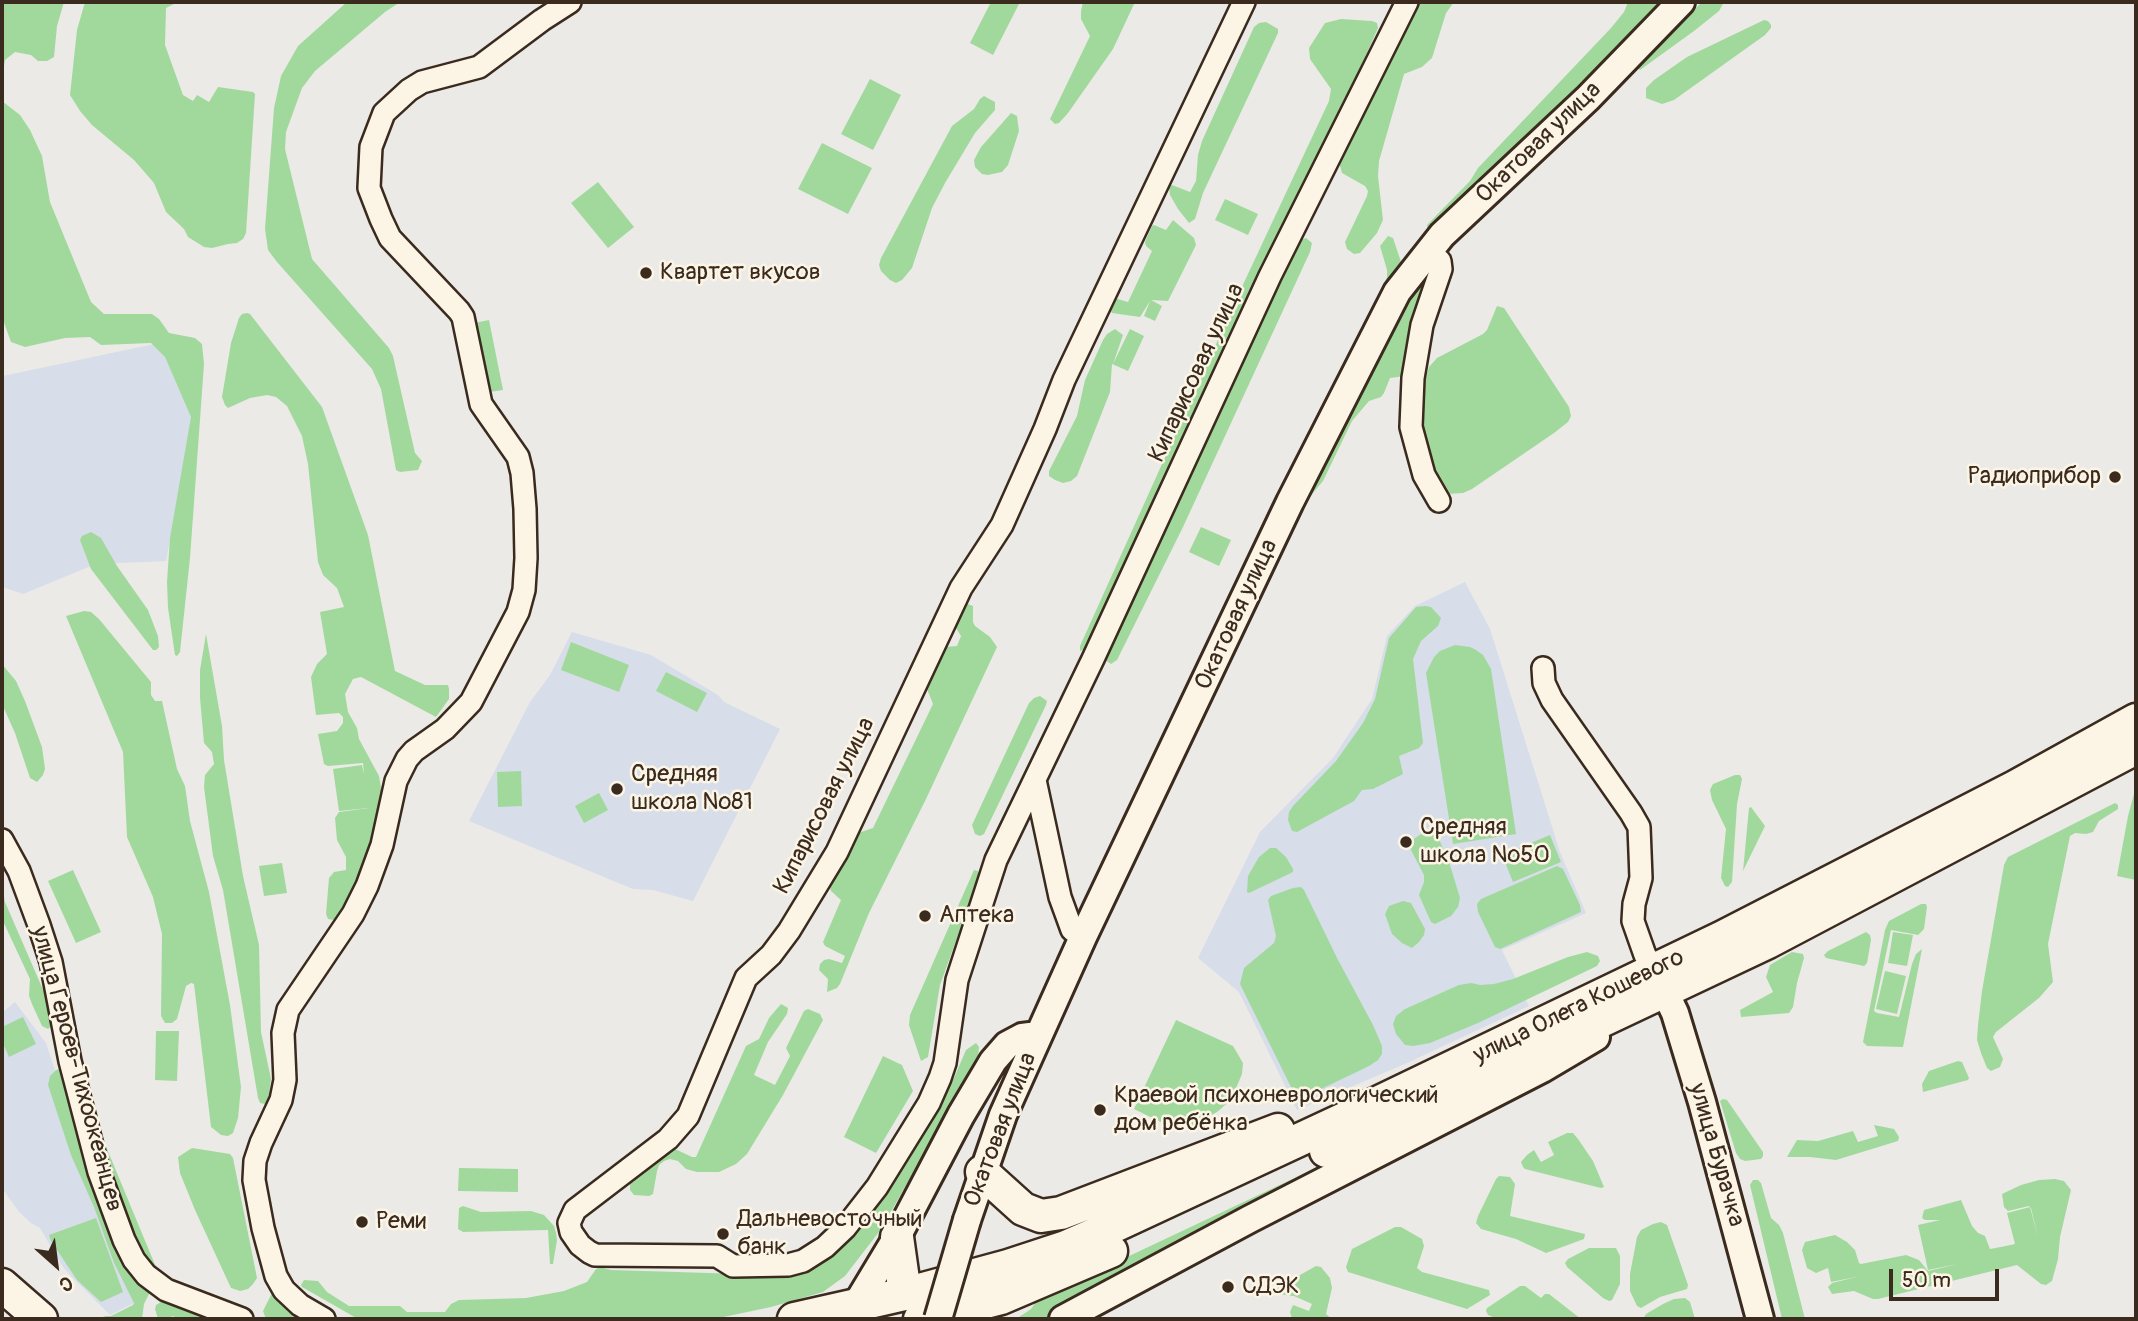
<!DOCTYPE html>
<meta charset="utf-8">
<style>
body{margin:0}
#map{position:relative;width:2138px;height:1321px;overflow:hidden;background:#ebeae7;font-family:Pangolin,sans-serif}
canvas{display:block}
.frame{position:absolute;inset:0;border:4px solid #3b2a1e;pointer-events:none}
.north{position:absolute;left:21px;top:1230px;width:70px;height:70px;-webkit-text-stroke:5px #fcf5e5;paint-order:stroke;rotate:152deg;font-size:19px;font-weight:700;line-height:28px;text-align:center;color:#3b2a1e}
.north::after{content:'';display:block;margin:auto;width:24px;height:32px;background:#3b2a1e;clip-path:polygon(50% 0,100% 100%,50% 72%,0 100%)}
.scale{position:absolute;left:1889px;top:1269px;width:110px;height:32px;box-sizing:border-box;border:4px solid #3b2a1e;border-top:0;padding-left:9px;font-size:21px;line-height:24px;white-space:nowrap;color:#3b2a1e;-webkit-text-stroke:5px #fcf5e5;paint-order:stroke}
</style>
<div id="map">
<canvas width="2138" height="1321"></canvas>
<div class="frame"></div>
<div class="north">С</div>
<div class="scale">50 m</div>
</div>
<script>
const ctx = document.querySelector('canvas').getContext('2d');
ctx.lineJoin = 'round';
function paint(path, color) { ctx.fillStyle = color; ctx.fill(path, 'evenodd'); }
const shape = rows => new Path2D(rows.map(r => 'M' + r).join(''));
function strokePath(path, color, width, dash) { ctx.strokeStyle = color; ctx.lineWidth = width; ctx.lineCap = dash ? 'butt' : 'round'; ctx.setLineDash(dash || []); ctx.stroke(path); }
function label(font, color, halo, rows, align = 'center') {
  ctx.font = font + ' Pangolin,sans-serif'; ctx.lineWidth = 5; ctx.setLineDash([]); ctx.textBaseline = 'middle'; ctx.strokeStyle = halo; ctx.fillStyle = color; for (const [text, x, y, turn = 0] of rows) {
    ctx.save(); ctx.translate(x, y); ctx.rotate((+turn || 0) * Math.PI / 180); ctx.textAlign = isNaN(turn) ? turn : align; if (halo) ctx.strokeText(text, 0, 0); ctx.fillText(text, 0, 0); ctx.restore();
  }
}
const built = shape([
 [159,343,193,420,166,561,96,564,23,594,2,587,2,374,3,376],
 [1465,582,1490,629,1560,852,1586,913,1502,950,1529,1006,1407,1063,1297,1110,1239,992,1198,958,1260,832,1333,758,1372,699,1387,636,1415,606],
 [572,632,651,655,718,695,724,702,780,729,693,901,653,890,633,889,469,821,530,702,550,675],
 [15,1002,46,1043,109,1237,148,1296,110,1315,71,1276,63,1267,40,1228,31,1223,19,1212,2,1188,2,1010,4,1011]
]);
const green = shape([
 [2,2,64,2,57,26,54,57,47,61,38,61,31,55,15,52,5,60,2,78],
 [85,2,178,2,166,8,165,45,183,95,193,101,197,95,209,102,218,87,253,92,255,94,246,233,243,239,237,243,228,244,212,248,204,247,188,237,184,229,166,212,154,183,134,160,92,125,80,111,70,95,77,30],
 [347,2,400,2,385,12,315,71,302,88,286,132,285,149,312,259,389,348,393,356,415,453,422,461,418,470,400,472,396,470,381,389,372,369,277,262,268,250,265,229,274,108,281,76,298,46],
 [991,2,1020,2,993,55,970,43],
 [1083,2,1135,2,1113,49,1068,113,1059,123,1055,124,1050,119,1090,36,1081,19,1081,11],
 [1417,2,1454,2,1446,13,1432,58,1422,67,1404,74,1379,161,1378,176,1383,220,1377,233,1360,253,1354,254,1347,249,1345,242,1367,196,1368,191,1365,186,1342,173,1339,162,1396,40],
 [1628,2,1664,2,1636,35,1429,235,1427,225,1470,181,1478,168,1611,28,1624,12],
 [1702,2,1724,2,1719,11,1694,31,1640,70,1637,67,1638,64],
 [1341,19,1372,21,1377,23,1378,28,1341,110,1089,647,1080,651,1080,646,1240,291,1329,101,1331,89,1310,59,1309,48,1325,23],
 [1764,20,1768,21,1771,25,1771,28,1765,35,1674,100,1662,104,1646,98,1646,88,1654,80,1687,57],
 [1266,22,1278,29,1278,33,1203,193,1195,219,1189,223,1178,209,1170,195,1169,187,1172,185,1190,192,1196,181,1198,155,1202,141,1254,27,1259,23],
 [870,79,901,95,873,150,841,134],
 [984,96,995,102,995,110,975,133,945,183,932,208,912,268,902,280,896,283,890,280,881,271,879,265,881,258,952,126,974,109,980,99],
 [2,101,20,115,30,130,42,156,50,202,91,302,104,314,152,314,159,319,169,333,195,338,202,344,204,364,190,558,180,652,177,656,175,655,168,608,167,582,170,538,191,417,165,357,151,343,101,345,90,337,65,338,25,347,11,342,2,317],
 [1011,113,1017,116,1019,131,1008,165,1002,172,988,175,982,174,975,167,974,160,981,147],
 [822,143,872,168,848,214,798,189],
 [598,182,634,227,608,248,571,203],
 [1225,199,1258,214,1248,235,1215,220],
 [1173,220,1194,238,1196,245,1168,301,1151,300,1162,306,1155,321,1144,316,1150,301,1140,317,1112,313,1109,309,1114,298,1128,302,1152,251,1146,246,1145,242,1152,226,1154,225,1166,230],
 [1388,236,1393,238,1401,262,1401,268,1190,682,1272,503,1382,291,1387,277,1387,270,1380,246],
 [1306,238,1312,243,1310,252,1183,527,1117,660,1111,664,1105,660,1104,657,1293,251,1301,240],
 [1431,269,1405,376,1390,378,1384,393,1381,397,1369,401,1352,421,1323,481,1299,510,1197,725,1230,641,1413,285],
 [1497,306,1504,308,1569,407,1571,416,1568,422,1554,433,1472,489,1463,493,1447,494,1442,491,1435,480,1421,427,1425,381,1429,367,1437,358,1483,334,1487,330],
 [247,313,250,314,322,407,368,535,395,671,425,685,448,685,449,689,449,699,436,717,361,677,353,679,345,694,348,712,357,728,359,739,379,776,383,799,374,853,352,900,338,919,334,920,328,919,326,914,329,878,334,872,346,870,346,857,337,840,335,818,339,812,369,808,339,811,333,769,362,765,364,774,363,763,328,766,324,764,318,734,337,731,343,723,343,717,339,713,316,715,311,677,317,664,327,654,320,612,344,607,337,588,323,575,318,562,308,464,302,436,287,406,276,397,267,395,250,398,228,408,225,405,222,397,231,343,239,318,242,314],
 [489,320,503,390,483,393,470,324],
 [1115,329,1123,335,1113,364,1130,329,1144,336,1128,371,1112,364,1110,392,1077,476,1071,481,1063,483,1055,480,1049,476,1049,471,1077,416,1085,380,1103,340,1107,334],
 [1201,527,1231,540,1219,566,1189,552],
 [91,532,101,538,117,566,148,610,158,636,159,647,156,650,153,650,91,569,80,540,82,536],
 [965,603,973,606,973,622,975,626,990,637,997,647,926,799,869,913,840,984,837,988,827,992,828,979,819,970,820,964,824,960,829,959,842,963,845,956,825,946,823,942,841,900,831,891,830,887,855,834,873,828,933,704,927,689,928,682,944,647,957,646,961,636,954,625],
 [1425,606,1431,607,1441,618,1438,626,1421,641,1413,659,1423,743,1419,748,1399,756,1403,774,1373,789,1362,790,1354,801,1297,832,1292,831,1288,820,1289,812,1293,806,1336,761,1363,723,1375,699,1389,638,1416,607],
 [84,611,91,612,99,619,151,682,151,695,155,701,162,701,177,769,185,786,190,821,209,892,230,1005,241,1087,238,1118,233,1133,228,1136,221,1135,211,1127,194,984,191,983,186,986,177,1019,172,1023,165,1023,161,1016,162,934,153,897,127,837,123,752,66,616],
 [206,634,222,726,224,760,243,876,259,945,261,1032,271,1079,268,1100,265,1104,260,1103,258,1098,223,890,213,856,204,787,205,775,214,764,212,752,204,743,200,698,200,670],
 [571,642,629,665,619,692,561,670],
 [1455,645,1470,647,1476,650,1483,655,1491,669,1516,834,1453,844,1426,673,1434,657,1440,651],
 [2,664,16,681,25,701,42,747,45,769,43,775,37,782,30,778,15,733,2,704],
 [666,672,707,693,697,712,656,691],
 [1040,696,1047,701,1046,705,984,834,980,836,975,834,972,825,992,782,1029,703,1034,698],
 [521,771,522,806,498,807,497,772],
 [1735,775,1740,775,1742,779,1737,804,1732,882,1728,887,1725,886,1721,878,1726,829,1712,800,1710,790,1713,784],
 [2136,790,2136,880,2117,876,2128,816,2134,794],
 [599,793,608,810,584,823,575,806],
 [2115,803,2118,805,2118,809,2099,821,2093,832,2086,834,2075,833,2070,836,2048,944,2053,982,2039,998,1996,1032,1993,1037,2003,1059,2000,1067,1991,1071,1987,1068,1981,1053,1977,1040,1978,1025,1982,991,2004,865,2008,857],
 [1751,807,1765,826,1743,871,1749,808],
 [1424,832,1432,834,1439,839,1451,868,1460,898,1458,907,1451,916,1435,924,1431,922,1419,895,1424,882,1424,875,1411,850,1411,841],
 [1550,835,1561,862,1513,882,1502,855],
 [1270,848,1276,848,1286,857,1293,869,1293,872,1249,893,1247,892,1248,876,1259,857],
 [282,863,287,893,264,896,259,866],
 [1557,866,1563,869,1580,905,1581,912,1500,949,1495,947,1478,912,1477,904,1481,899],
 [73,870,101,932,76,943,48,881],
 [974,870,978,871,979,877,940,985,928,1057,921,1061,909,1025,910,1015],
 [2,883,5,902,54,1015,54,1023,48,1029,42,1026,32,1004,29,996,30,979,2,919],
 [1301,887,1304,890,1337,958,1373,1025,1382,1046,1382,1054,1378,1060,1369,1066,1319,1090,1301,1096,1296,1094,1291,1087,1240,984,1244,968,1274,943,1276,936,1268,900,1271,896,1293,888],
 [1403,901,1411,903,1425,929,1424,935,1419,942,1412,948,1402,943,1392,934,1385,914,1389,906],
 [1921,904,1926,904,1927,907,1924,929,1918,935,1891,930,1874,1011,1877,1013,1899,1017,1912,964,1916,954,1922,949,1903,1047,1867,1046,1863,1042,1885,930,1889,921],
 [1866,932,1870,935,1871,940,1867,963,1864,966,1826,958,1824,955,1828,951],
 [1893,932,1913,935,1907,966,1888,963],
 [1587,952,1598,956,1600,961,1597,966,1478,1023,1430,1043,1413,1046,1405,1045,1396,1034,1393,1024,1396,1016,1405,1009,1459,985,1471,983,1480,985,1494,984,1513,979,1568,957],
 [1792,952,1803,954,1804,958,1797,983,1793,1007,1789,1013,1741,1017,1740,1010,1773,992,1766,977,1770,965],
 [1885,971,1906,976,1897,1014,1876,1009],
 [781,1004,788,1008,787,1014,768,1042,754,1075,775,1085,790,1056,786,1048,804,1011,808,1009,820,1014,823,1020,783,1095,747,1154,736,1164,719,1172,697,1172,686,1169,678,1161,670,1159,664,1161,659,1165,657,1171,653,1194,649,1196,634,1195,630,1190,630,1184,637,1174,673,1148,692,1157,696,1157,746,1046,759,1039,769,1018],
 [23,1017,36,1044,9,1057,2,1041,2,1027],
 [1176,1020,1233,1046,1243,1063,1242,1074,1231,1100,1217,1112,1181,1132,1134,1109],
 [156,1031,179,1031,177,1081,155,1080],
 [976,1043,979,1047,978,1056,882,1228,845,1276,823,1292,771,1307,714,1319,358,1319,302,1287,301,1285,304,1280,318,1281,327,1292,349,1306,400,1306,407,1312,445,1312,451,1304,459,1300,526,1298,564,1291,587,1282,596,1269,600,1267,611,1270,775,1275,882,1191,954,1078,966,1050],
 [883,1056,902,1065,913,1091,876,1153,844,1137],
 [1958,1061,1962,1062,1969,1078,1968,1080,1923,1092,1922,1084,1929,1071],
 [63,1068,152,1288,144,1304,142,1319,96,1319,106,1316,111,1316,133,1305,134,1303,114,1263,94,1207,71,1155,48,1085,50,1076,56,1070],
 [1723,1099,1727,1100,1763,1152,1763,1156,1761,1159,1745,1161,1740,1159,1736,1153,1720,1101],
 [1874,1125,1894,1129,1899,1137,1898,1141,1836,1160,1810,1157,1787,1157,1797,1140,1818,1141,1853,1131,1858,1142,1878,1136],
 [98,1130,100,1132,158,1272,138,1257,96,1131],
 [1567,1133,1573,1133,1578,1139,1593,1161,1604,1187,1601,1188,1525,1169,1523,1167,1521,1162,1527,1155,1534,1150,1541,1162,1554,1155,1548,1142],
 [192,1148,230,1154,233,1158,257,1278,253,1284,248,1289,240,1291,231,1288,195,1210,180,1173,178,1157],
 [1330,1164,1056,1319,1016,1319,1031,1309,1038,1299,1322,1165],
 [459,1168,518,1169,518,1192,458,1191],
 [1499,1176,1510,1177,1515,1184,1510,1216,1585,1234,1584,1239,1546,1253,1516,1239,1481,1229,1476,1223,1478,1216,1496,1179],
 [2055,1179,2064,1181,2071,1190,2060,1237,2058,1259,2052,1281,2046,1285,2041,1284,2017,1265,1878,1299,1873,1299,1854,1291,1832,1294,1828,1287,1832,1283,1856,1277,1831,1282,1828,1268,1816,1273,1807,1268,1802,1250,1805,1242,1835,1235,1847,1242,1855,1250,1859,1263,1861,1264,1906,1255,1919,1260,1928,1271,1958,1264,1928,1270,1918,1225,1940,1220,1925,1220,1922,1218,1924,1210,1961,1200,1972,1226,1978,1233,1985,1236,1990,1249,2006,1246,2015,1244,2007,1213,2030,1207,2038,1237,2031,1208,2029,1206,2008,1211,2004,1207,2002,1194,2021,1185,2039,1180],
 [1753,1180,1758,1180,1761,1183,1771,1218,1779,1225,1783,1233,1805,1319,1782,1319,1750,1185],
 [463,1206,481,1212,531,1211,544,1215,554,1226,556,1233,557,1240,553,1264,550,1264,548,1230,463,1232,458,1229,459,1208],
 [96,1218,123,1292,101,1302,77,1280,51,1241,49,1235],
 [1661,1222,1667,1225,1688,1285,1687,1289,1660,1297,1641,1308,1637,1306,1630,1291,1630,1274,1637,1237,1641,1230,1653,1224],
 [1395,1227,1401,1227,1422,1239,1424,1246,1417,1268,1422,1272,1489,1290,1490,1295,1467,1309,1348,1272,1346,1267,1352,1249],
 [1589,1248,1616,1248,1620,1256,1620,1284,1612,1300,1609,1301,1603,1298,1567,1267,1565,1263,1568,1259],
 [1316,1266,1321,1267,1330,1278,1332,1288,1326,1314,1332,1319,1292,1319,1290,1312,1293,1305,1309,1311,1312,1304,1294,1296,1278,1294,1277,1288],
 [1520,1286,1525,1286,1541,1298,1545,1294,1549,1294,1581,1319,1498,1319,1488,1315,1486,1311,1487,1308],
 [272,1293,281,1303,303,1319,266,1319,263,1311],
 [1685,1298,1690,1302,1695,1319,1643,1319,1646,1314,1663,1304,1674,1299],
 [161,1302,172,1303,215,1319,181,1319,172,1316,170,1319,158,1319,155,1309,156,1305]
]);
const minor = shape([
 [1244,2,1064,380,1045,429,1002,525,961,588,837,852,789,931,771,955,746,978,688,1116,668,1139,575,1210,569,1223,571,1232,580,1245,589,1252,595,1255,717,1256,733,1266,788,1265,803,1261,825,1247,845,1228,877,1187,929,1103,940,1078,945,1063,957,980,996,860,1093,659,1270,276,1407,2],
 [1429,251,1440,261,1441,269,1422,325,1413,378,1411,427,1424,475,1439,501],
 [1543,668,1544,683,1552,700,1631,813,1639,827,1641,878,1634,904,1633,921,1645,955,1655,970],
 [1035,780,1060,897,1072,930,1083,937],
 [2,840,19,871,39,925,51,962,70,1061,99,1172,124,1240,134,1260,146,1275,166,1290,242,1319],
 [324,1319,300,1305,284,1290,276,1276,263,1228,254,1180,255,1161,261,1143,281,1100,285,1080,283,1033,288,1010,353,914,367,886,382,845,396,781,407,759,414,751,445,729,471,702,518,612,524,590,526,558,525,509,522,473,518,457,481,404,463,317,459,311,390,238,381,219,369,188,371,147,384,113,409,90,422,82,479,67,542,20,570,2]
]);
const major = shape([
 [1665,992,1675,1013,1702,1102,1760,1319],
 [967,1220,1003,1115,1083,937,1290,502,1397,292,1442,235,1588,98,1681,2],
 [856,1305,897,1237,961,1115,993,1061,1007,1045,1022,1037,1038,1035],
 [1063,1319,1250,1219,1542,1069,1596,1037]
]);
const highway = shape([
 [1326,1151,1768,942,2136,748],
 [982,1172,1023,1209,1041,1216,1061,1213,1278,1130],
 [897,1237,905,1294],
 [2,1285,41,1319],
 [794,1319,905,1294,1008,1266,1066,1247,1112,1227,1344,1119,1721,938,2015,787,2136,720],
 [920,1319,1001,1298,1111,1251]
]);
const majorBridge = shape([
 [938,1319,967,1220]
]);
const markers = [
 [646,273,7,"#3b2a1e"],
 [2115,477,7,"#3b2a1e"],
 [617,789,7,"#3b2a1e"],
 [1406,842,7,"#3b2a1e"],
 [925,916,7,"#3b2a1e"],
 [1100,1110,7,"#3b2a1e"],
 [362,1222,7,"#3b2a1e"],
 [723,1234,7,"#3b2a1e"],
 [1228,1287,7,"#3b2a1e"]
];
const streetNames = [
 ["Окатовая улица",1539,143,-44],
 ["Кипарисовая улица",1197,373,-65],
 ["Окатовая улица",1237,615,-65],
 ["Кипарисовая улица",825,806,-63],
 ["улица Олега Кошевого",1579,1007,-26],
 ["улица Героев-Тихоокеанцев",76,1069,75],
 ["Окатовая улица",1001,1130,-69],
 ["улица Бурачка",1716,1155,74]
];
const poiNames = [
 ["Квартет вкусов",660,273],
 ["Радиоприбор",2101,477,"right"],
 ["Средняя",631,775],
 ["школа №81",631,803],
 ["Средняя",1420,828],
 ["школа №50",1420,856],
 ["Аптека",939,916],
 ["Краевой психоневрологический",1114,1096],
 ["дом ребёнка",1114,1124],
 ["Дальневосточный",737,1220],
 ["банк",737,1248],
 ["Реми",376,1222],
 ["СДЭК",1242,1287]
];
paint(built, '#d7dde9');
paint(green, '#a1d99d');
strokePath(minor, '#3b2a1e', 26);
strokePath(major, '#3b2a1e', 32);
strokePath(highway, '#3b2a1e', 37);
strokePath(minor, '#fcf5e5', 21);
strokePath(major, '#fcf5e5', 26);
strokePath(highway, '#fcf5e5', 32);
strokePath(majorBridge, '#3b2a1e', 32, []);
strokePath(majorBridge, '#fcf5e5', 26);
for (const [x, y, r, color] of markers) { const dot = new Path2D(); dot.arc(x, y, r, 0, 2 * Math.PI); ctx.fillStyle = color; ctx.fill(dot); strokePath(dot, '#fcf5e5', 2.5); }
label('24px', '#3b2a1e', '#fcf5e5', streetNames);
label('24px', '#3b2a1e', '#fcf5e5', poiNames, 'left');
</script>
